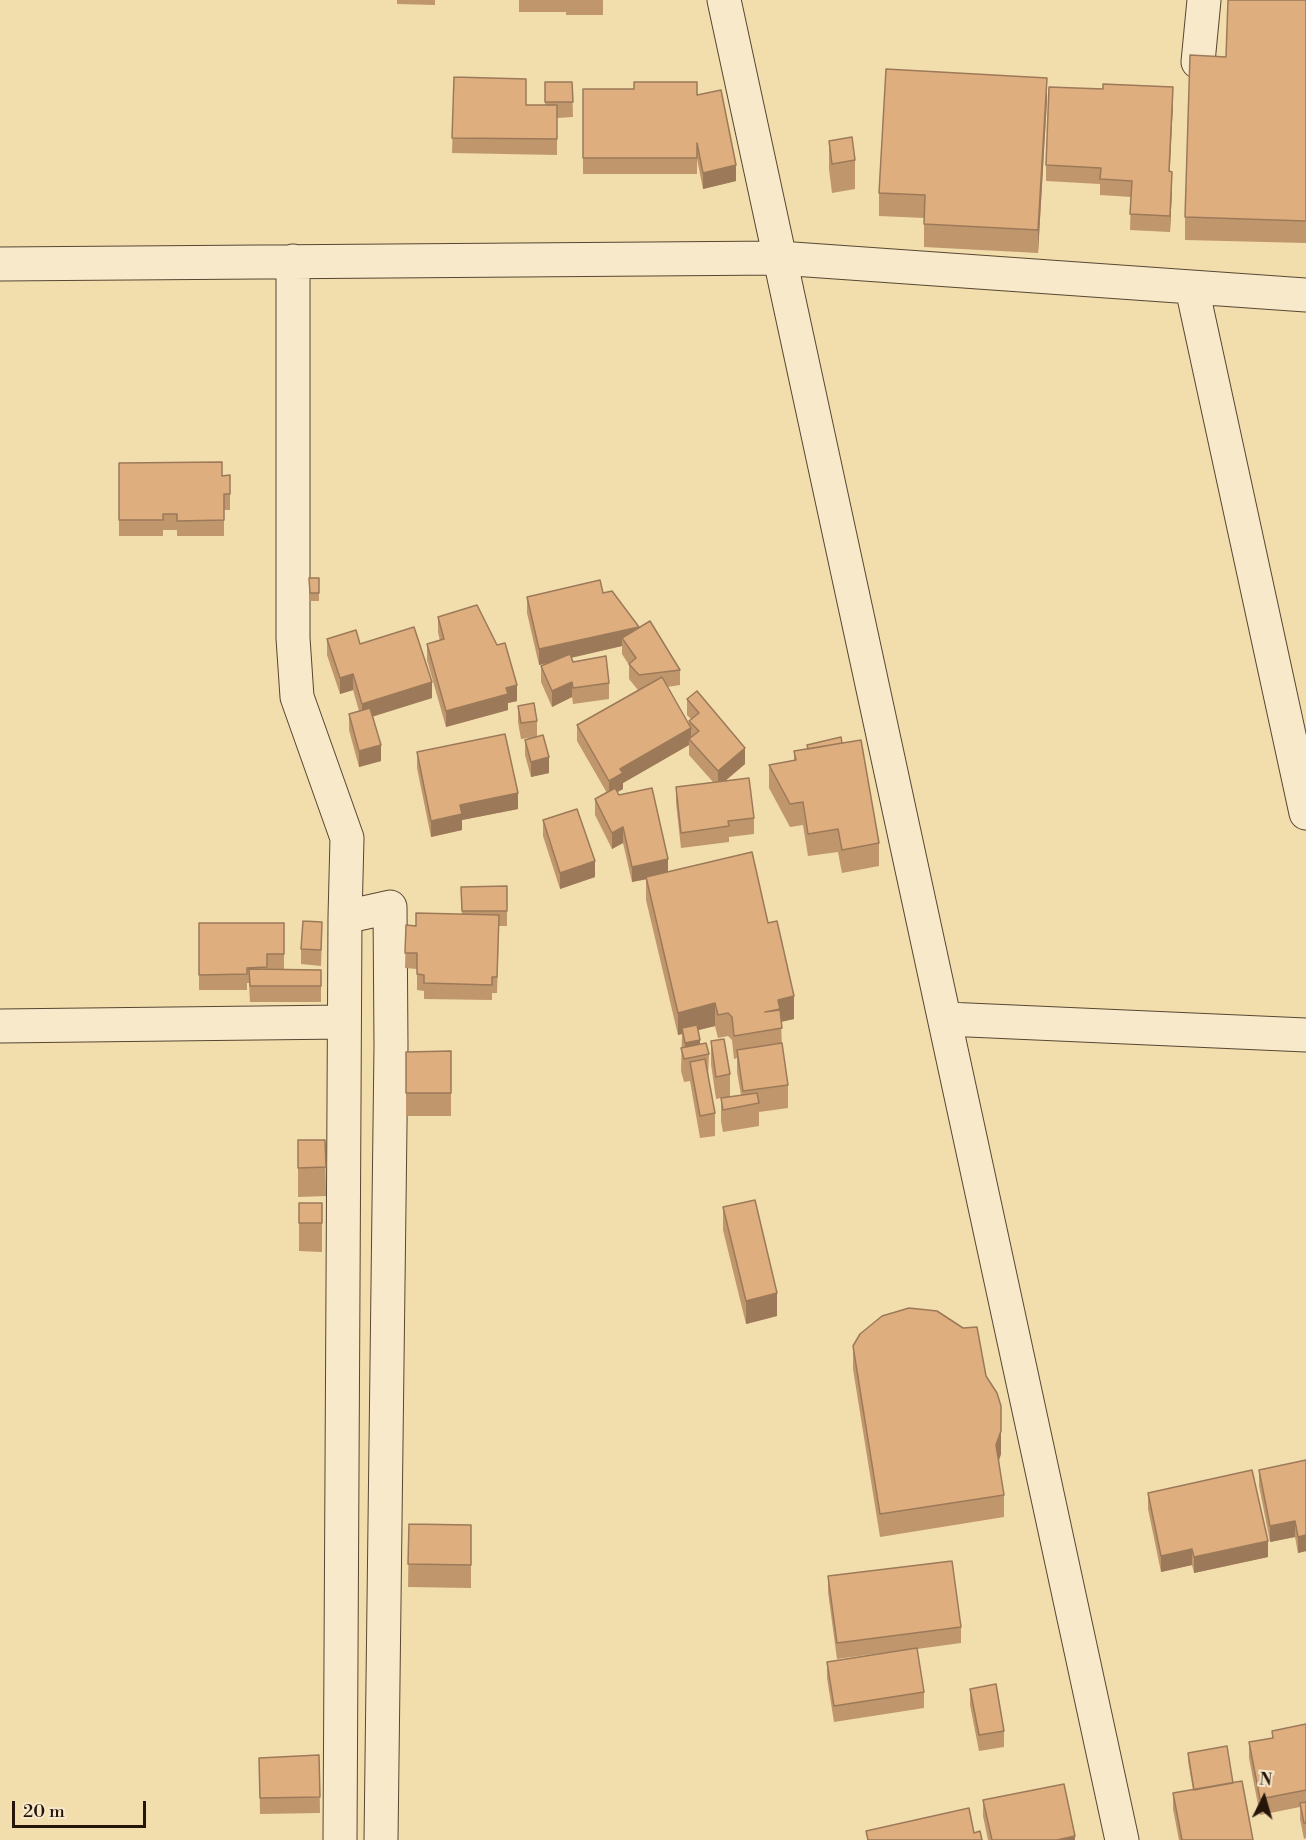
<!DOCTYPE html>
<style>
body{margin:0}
#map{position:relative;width:1306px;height:1840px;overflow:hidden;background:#f2ddad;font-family:"Libre Bodoni",serif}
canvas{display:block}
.north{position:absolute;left:1234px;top:1768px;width:60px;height:60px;-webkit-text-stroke:4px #f7e9ca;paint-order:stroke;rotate:5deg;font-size:16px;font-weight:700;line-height:24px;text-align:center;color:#251509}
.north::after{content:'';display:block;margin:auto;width:21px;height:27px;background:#251509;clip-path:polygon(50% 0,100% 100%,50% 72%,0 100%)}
.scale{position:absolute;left:12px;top:1801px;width:134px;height:27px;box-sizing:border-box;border:3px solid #251509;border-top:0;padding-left:8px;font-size:18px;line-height:21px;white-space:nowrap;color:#251509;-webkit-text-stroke:4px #f7e9ca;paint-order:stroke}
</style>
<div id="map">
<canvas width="1306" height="1840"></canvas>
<div class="north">N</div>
<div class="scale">20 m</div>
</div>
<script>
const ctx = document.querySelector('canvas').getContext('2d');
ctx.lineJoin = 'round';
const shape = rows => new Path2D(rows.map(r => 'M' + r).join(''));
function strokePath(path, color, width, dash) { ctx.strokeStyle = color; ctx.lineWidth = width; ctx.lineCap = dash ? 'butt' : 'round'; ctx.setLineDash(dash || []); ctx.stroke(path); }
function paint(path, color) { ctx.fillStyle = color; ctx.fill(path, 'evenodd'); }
const minor = shape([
 [724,0,1122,1840],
 [1198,62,1204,0],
 [293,261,293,638,297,697,347,838,345,917,390,907,391,1046,381,1840],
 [0,264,779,258,1306,295],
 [1192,288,1306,813],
 [946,1019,1306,1035],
 [0,1026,344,1022],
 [340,1840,345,917]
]);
const wall = shape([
 [397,0,435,0,435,5,397,4],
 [519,0,603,0,603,15,566,15,566,12,519,12],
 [1306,0,1306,243,1185,240,1185,217,1226,57],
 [454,77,526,105,545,105,545,82,572,82,573,117,557,118,557,155,452,153],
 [583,89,697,95,736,181,703,189,697,159,697,174,583,174],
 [1047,100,1038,253,924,247,924,218,879,216,879,193],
 [1173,103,1169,171,1172,187,1170,232,1130,230,1131,197,1100,195,1100,184,1046,181,1046,165],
 [829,141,855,160,855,189,832,193,829,169],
 [119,463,222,476,230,475,230,510,224,510,224,536,177,536,177,530,163,530,163,536,119,536],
 [309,578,319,578,319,601,310,601],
 [603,593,680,670,680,685,667,687,689,725,689,721,691,719,687,715,687,699,745,764,725,781,754,818,754,834,729,837,729,842,681,848,676,803,676,787,713,782,689,755,689,745,623,783,623,789,617,792,668,872,768,923,794,1019,781,1022,782,1048,788,1085,788,1108,759,1112,759,1126,723,1132,721,1121,721,1098,716,1099,711,1064,711,1041,730,1074,730,1097,741,1095,737,1072,737,1058,734,1059,732,1040,728,1036,718,1038,715,1026,698,1030,700,1044,709,1054,708,1077,715,1113,715,1136,700,1138,690,1081,684,1082,681,1071,682,1034,678,1035,646,900,646,879,632,882,623,843,612,849,595,815,595,799,607,793,577,741,577,725,638,690,629,679,629,665,622,654,622,646,571,658,573,662,609,683,609,699,573,704,572,697,552,707,541,682,541,666,550,662,539,665,527,613,527,597],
 [438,617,517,701,508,703,508,710,446,727,427,660,427,644,440,641,438,632],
 [327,639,360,644,432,698,373,716,381,761,359,767,349,730,349,714,359,711,353,690,340,694,327,655],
 [518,706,537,721,537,737,521,739,518,722],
 [525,740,549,773,531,777,525,755],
 [842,743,879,843,879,866,842,873,838,852,808,856,803,825,790,827,769,788,769,765,794,760,794,751,807,749,807,745],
 [417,752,518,809,462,820,462,830,431,837,417,768],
 [543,820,595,877,560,889,543,836],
 [507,886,507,926,499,926,497,993,492,993,492,1000,424,999,424,991,417,990,417,969,405,968,406,925,416,926,462,914,461,887],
 [199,923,284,923,284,970,321,970,321,1002,250,1002,249,983,247,983,247,990,199,990],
 [322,938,321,966,301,964,301,949],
 [451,1051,451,1116,406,1116,406,1052],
 [298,1140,325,1140,326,1196,298,1197],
 [299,1203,322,1203,322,1252,299,1251],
 [723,1207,777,1316,746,1324,723,1230],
 [853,1346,986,1376,1001,1454,999,1461,1004,1495,1004,1517,880,1537,853,1369],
 [1306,1460,1306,1551,1298,1553,1295,1537,1270,1542,1259,1486,1259,1470],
 [1148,1493,1268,1557,1194,1573,1192,1565,1161,1572,1148,1509],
 [409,1524,471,1525,471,1588,408,1587],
 [828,1576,961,1627,961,1643,917,1649,924,1692,924,1708,834,1722,827,1678,827,1662,889,1652,837,1659,828,1592],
 [970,1689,1004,1731,1004,1747,979,1751,970,1705],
 [1306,1724,1306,1838,1304,1839,1300,1819,1300,1807,1260,1815,1249,1758,1249,1742,1272,1738,1272,1731],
 [1188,1753,1233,1783,1253,1840,1179,1840,1173,1809,1173,1793,1193,1790,1188,1761],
 [319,1755,320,1813,260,1814,259,1758],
 [983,1800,1075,1840,988,1840,983,1816]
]);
const shadedWall = shape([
 [1047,78,1047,100,1038,253,1038,230],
 [1173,87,1173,103,1169,187,1169,171],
 [736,165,736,181,703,189,703,173],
 [1172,172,1172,187,1170,232,1170,216],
 [639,627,639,643,622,638,622,646,539,665,539,649],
 [353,674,353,690,340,694,340,678],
 [432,682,432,698,362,720,362,704],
 [572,682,572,697,552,707,552,691],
 [517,685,517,701,508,703,508,710,446,727,446,711,506,688],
 [691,728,691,741,689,739,689,745,623,783,623,789,609,797,609,781,620,769],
 [381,745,381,761,359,767,359,751],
 [745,748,745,764,718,787,718,771],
 [549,757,549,773,531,777,531,762],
 [518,793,518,809,462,820,462,830,431,837,431,821,460,805],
 [623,827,623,843,612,849,612,833],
 [668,859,668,875,632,882,632,867],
 [595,861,595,877,560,889,560,873],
 [794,996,794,1019,780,1022,780,1009,778,1000],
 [715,1003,715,1026,683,1034,682,1028,682,1034,678,1035,678,1013],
 [700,1040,700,1056,685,1059,685,1043],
 [777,1293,777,1316,746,1324,746,1301],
 [1001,1431,1001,1454,996,1468,996,1445],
 [1295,1521,1295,1537,1270,1542,1270,1526],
 [1306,1535,1306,1551,1298,1553,1298,1537],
 [1268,1541,1268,1557,1194,1573,1194,1557],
 [1192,1549,1192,1565,1161,1572,1161,1556],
 [1075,1836,1075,1840,1057,1840]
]);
const building = shape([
 [1228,0,1306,0,1306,221,1185,217,1190,55,1226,57,1228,0],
 [886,69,1047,78,1038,230,924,224,925,195,879,193,886,69],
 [454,77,526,79,526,105,557,105,557,139,452,138,454,77],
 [545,82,572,82,573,102,545,102,545,82],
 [634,82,697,82,697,95,721,90,736,165,703,173,697,143,697,158,583,158,583,89,634,89,634,82],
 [1103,84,1173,87,1169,171,1172,172,1170,216,1130,214,1132,181,1100,179,1101,168,1046,165,1049,87,1103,89,1103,84],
 [852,137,855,160,832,164,829,141,852,137],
 [222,462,222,476,230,475,230,494,224,494,224,520,177,521,177,514,163,514,163,520,119,520,119,463,222,462],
 [309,578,319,578,319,593,310,593,309,578],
 [600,580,603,593,612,591,639,627,539,649,527,597,600,580],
 [477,605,497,645,505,643,517,685,506,688,508,694,446,711,427,644,444,639,438,617,477,605],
 [650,621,680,670,639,675,629,664,636,658,622,638,650,621],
 [414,627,432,682,362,704,353,674,340,678,327,639,356,630,360,644,414,627],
 [570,654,573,662,606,656,609,683,573,688,572,682,552,691,541,666,570,654],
 [662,677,691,728,620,769,623,773,609,781,577,725,662,677],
 [697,691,745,748,718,771,689,739,699,731,689,721,699,713,687,699,697,691],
 [534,703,537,721,521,723,518,706,534,703],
 [370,708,381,745,359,751,349,714,370,708],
 [505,734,518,793,460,805,462,814,431,821,417,752,505,734],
 [543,735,549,757,531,762,525,740,543,735],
 [841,737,842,743,808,749,807,745,841,737],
 [861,740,879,843,842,850,838,829,808,834,803,802,790,804,769,765,796,760,794,751,861,740],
 [749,778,754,818,728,821,729,826,681,833,676,787,749,778],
 [615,788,619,795,652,788,668,859,632,867,623,827,612,833,595,799,615,788],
 [577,809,595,861,560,873,543,820,577,809],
 [752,852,768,923,777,921,794,996,778,1000,780,1009,765,1012,780,1010,782,1028,734,1036,732,1017,728,1013,718,1015,715,1003,678,1013,646,877,752,852],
 [507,886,507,911,462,911,461,887,507,886],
 [416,913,499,915,497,977,492,977,492,985,424,983,424,975,417,974,417,953,405,953,406,925,416,926,416,913],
 [303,921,322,922,321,950,301,949,303,921],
 [199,923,284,923,284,954,267,954,267,967,247,968,247,974,199,975,199,923],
 [249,969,321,970,321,986,250,986,249,969],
 [697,1025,700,1040,685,1043,682,1028,697,1025],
 [724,1039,730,1074,716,1077,711,1041,724,1039],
 [706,1043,709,1054,684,1059,681,1048,706,1043],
 [782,1043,788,1085,743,1091,737,1050,782,1043],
 [451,1051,451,1093,406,1093,406,1052,451,1051],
 [705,1059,715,1113,700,1116,690,1062,705,1059],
 [757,1093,759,1103,723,1110,721,1098,757,1093],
 [298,1140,325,1140,326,1167,298,1168,298,1140],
 [755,1200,777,1293,746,1301,723,1207,755,1200],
 [299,1203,322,1203,322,1223,299,1223,299,1203],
 [909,1308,937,1311,963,1328,977,1327,986,1376,997,1393,1001,1406,1001,1431,996,1445,1004,1495,880,1514,853,1346,860,1334,882,1316,909,1308],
 [1306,1460,1306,1535,1298,1537,1295,1521,1270,1526,1259,1470,1306,1460],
 [1252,1470,1268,1541,1194,1557,1192,1549,1161,1556,1148,1493,1252,1470],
 [409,1524,471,1525,471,1565,408,1564,409,1524],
 [952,1561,961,1627,837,1643,828,1576,952,1561],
 [917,1648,924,1692,834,1706,827,1662,917,1648],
 [996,1684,1004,1731,979,1735,970,1689,996,1684],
 [1306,1724,1306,1790,1260,1799,1249,1742,1273,1738,1272,1731,1306,1724],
 [1227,1746,1233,1783,1194,1790,1188,1753,1227,1746],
 [319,1755,320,1797,260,1798,259,1758,319,1755],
 [1242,1781,1253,1840,1182,1840,1173,1793,1242,1781],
 [1064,1784,1075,1836,1057,1840,992,1840,983,1800,1064,1784],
 [1306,1802,1306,1823,1304,1823,1300,1803,1306,1802],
 [969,1808,974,1833,980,1831,982,1840,868,1840,866,1831,969,1808]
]);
strokePath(minor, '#584732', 35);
strokePath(minor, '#f7e9ca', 33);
paint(wall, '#c0966d');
paint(shadedWall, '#9c7a59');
paint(building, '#dfae7f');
strokePath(building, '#9c7a59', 1.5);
</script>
